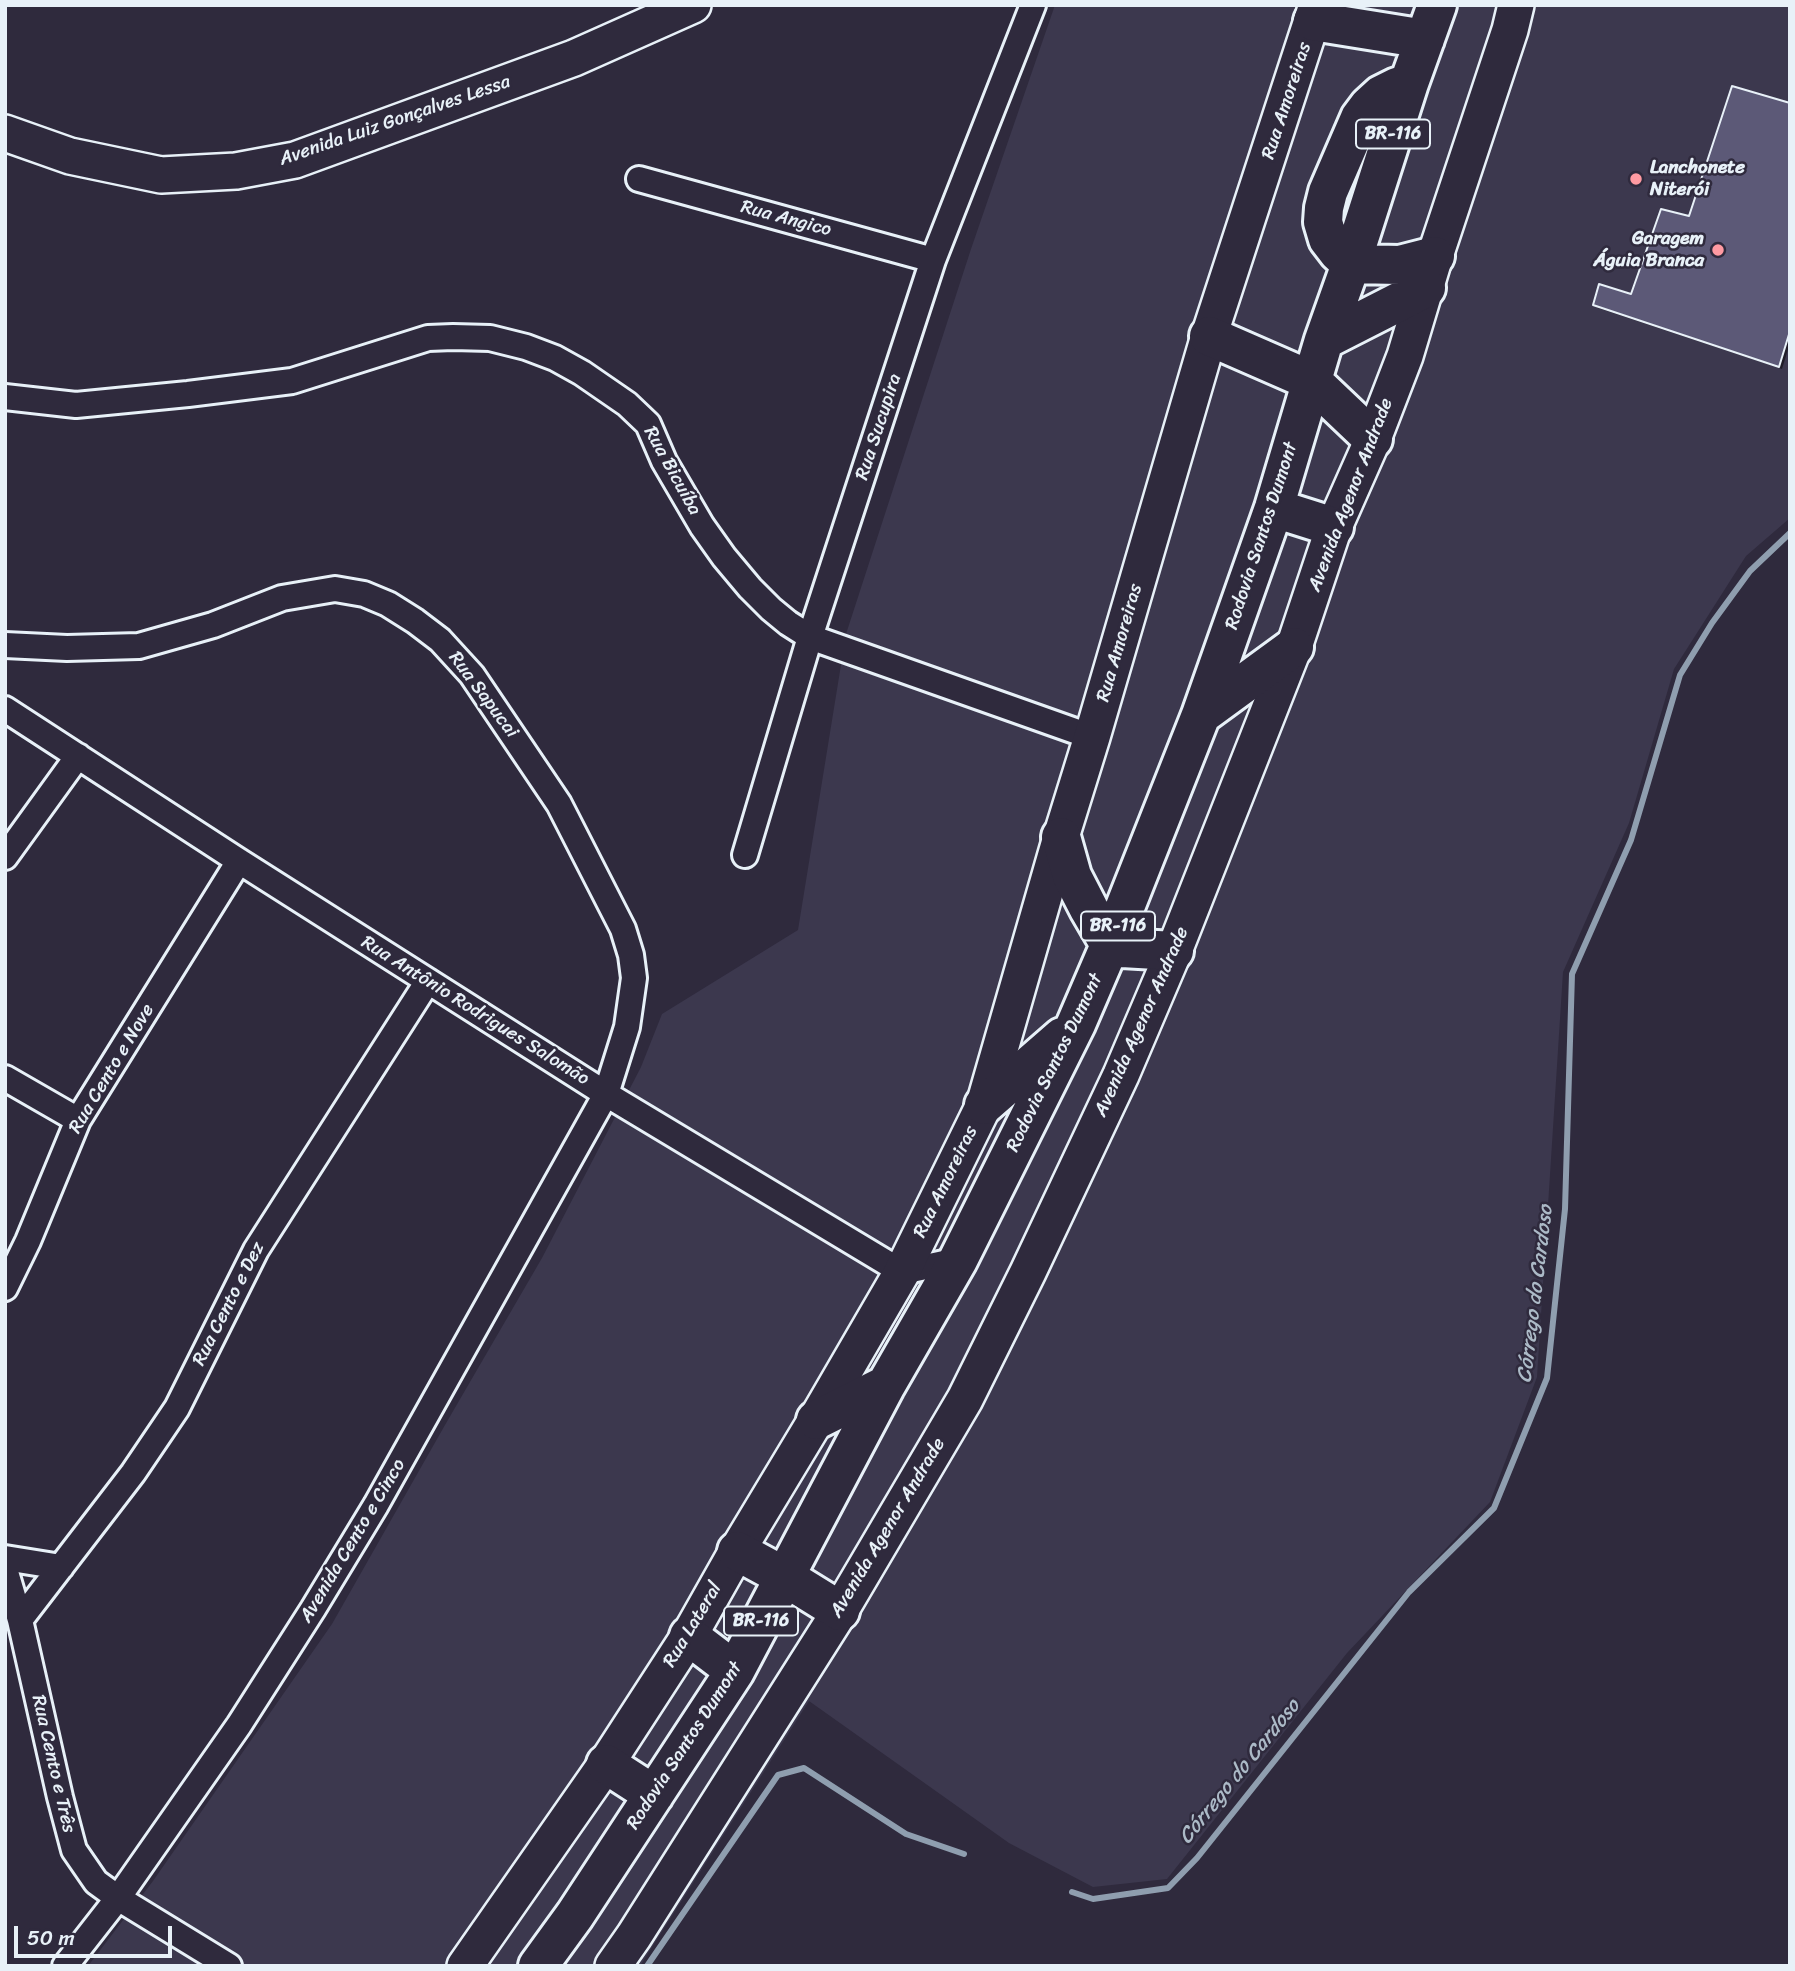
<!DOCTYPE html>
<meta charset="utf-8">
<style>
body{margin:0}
#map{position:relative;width:1795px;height:1971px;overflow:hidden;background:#2f2a3d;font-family:Sriracha,sans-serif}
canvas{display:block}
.frame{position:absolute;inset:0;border:7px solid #e8f1f8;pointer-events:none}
.scale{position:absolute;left:14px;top:1926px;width:158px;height:32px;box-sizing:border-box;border:4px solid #e8f1f8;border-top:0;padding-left:9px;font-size:21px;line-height:24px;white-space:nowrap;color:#e8f1f8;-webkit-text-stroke:5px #2f2a3d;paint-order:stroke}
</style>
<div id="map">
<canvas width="1795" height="1971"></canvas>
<div class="frame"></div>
<div class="scale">50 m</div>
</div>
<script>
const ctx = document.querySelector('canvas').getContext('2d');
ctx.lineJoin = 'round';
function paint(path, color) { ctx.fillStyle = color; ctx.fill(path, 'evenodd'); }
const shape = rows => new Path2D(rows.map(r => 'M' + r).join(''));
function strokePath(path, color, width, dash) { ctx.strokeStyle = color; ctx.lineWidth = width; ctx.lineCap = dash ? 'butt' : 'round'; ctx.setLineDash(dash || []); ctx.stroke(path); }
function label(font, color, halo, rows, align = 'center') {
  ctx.font = font + ' Sriracha,sans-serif'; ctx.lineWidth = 5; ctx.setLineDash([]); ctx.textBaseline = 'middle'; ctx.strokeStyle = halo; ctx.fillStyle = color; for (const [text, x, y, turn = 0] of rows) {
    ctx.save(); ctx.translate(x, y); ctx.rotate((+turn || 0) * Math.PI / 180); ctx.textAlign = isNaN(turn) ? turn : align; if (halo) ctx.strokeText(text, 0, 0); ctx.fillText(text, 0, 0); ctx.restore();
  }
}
const built = shape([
 [1055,5,1790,5,1790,518,1746,556,1674,669,1629,823,1563,972,1537,1377,1490,1502,1347,1653,1167,1879,1093,1887,1009,1843,809,1701,640,1966,88,1966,153,1881,332,1624,445,1425,542,1258,641,1067,662,1014,798,930,846,634,971,249]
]);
const shadow = shape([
 [1790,105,1790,343,1782,369,1598,308,1595,304,1633,296,1690,218]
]);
const stream = shape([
 [1072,1892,1093,1899,1168,1888,1197,1858,1409,1592,1494,1508,1547,1378,1565,1209,1572,974,1631,840,1680,675,1712,623,1750,571,1790,533],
 [647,1966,778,1775,804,1768,906,1834,964,1854]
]);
const building = shape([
 [1732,86,1790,103,1790,331,1779,367,1593,305,1599,284,1631,294,1661,209,1689,216,1732,86]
]);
const street = shape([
 [639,179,933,260],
 [5,397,76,405,188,394,292,381,428,338,453,337,490,338,526,347,555,358,582,373,627,404,648,424,664,461,702,526,724,557,750,588,771,609,788,623,810,637,1092,737],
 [5,645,67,648,139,646,213,625,282,598,335,589,364,594,388,604,415,621,440,640,472,675,559,804,623,929,631,955,634,978,627,1027,606,1094,376,1505,313,1609,239,1725,118,1898,65,1966],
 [5,709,239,861,606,1094,902,1272,958,1260],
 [745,855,810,637,933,260,1033,5],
 [5,857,78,756],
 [5,1078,78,1120],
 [5,1288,28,1241,78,1120,239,861],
 [5,1558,61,1567],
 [5,1569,20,1620,60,1797,74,1850,96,1882,118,1898,229,1966],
 [20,1620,133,1473,177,1408,256,1250,428,981]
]);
const secondary = shape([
 [5,133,70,156,161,175,236,171,295,160,574,58,693,5],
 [465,1966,606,1764,689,1636,737,1551,816,1420,902,1272,984,1105,1061,837,1092,737,1209,336,1317,5],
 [613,1966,634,1936,840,1611,965,1399,1028,1272,1121,1075,1174,951,1294,647,1334,527,1373,439,1405,356,1435,256,1510,30,1516,5]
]);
const highway = shape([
 [1313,21,1425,39],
 [1409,83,1397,87,1381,95,1369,106,1360,118,1328,192,1324,208,1323,222,1328,239,1338,252,1351,264,1400,265,1435,256],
 [1209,336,1312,381,1373,439],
 [1324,340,1426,288],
 [1274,508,1334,527],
 [1201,715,1294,647],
 [1061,837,1072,876,1089,909,1110,945,1122,948,1174,951],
 [984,1105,1062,1037],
 [816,1420,886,1385],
 [737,1551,785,1577,840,1611],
 [689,1636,735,1671],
 [606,1764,654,1795],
 [538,1966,575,1915,735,1671,886,1385,958,1260,1076,1024,1110,945,1201,715,1274,508,1324,340,1351,264,1409,83,1437,5]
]);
const markers = [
 [1636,179,7,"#ff9aa2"],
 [1718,250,7,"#ff9aa2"]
];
const shields = [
 [1393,134,74],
 [1118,926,74],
 [761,1621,74]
];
const shieldNames = [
 ["BR-116",1393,134],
 ["BR-116",1118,926],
 ["BR-116",761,1621]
];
const streetNames = [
 ["Rua Amoreiras",1287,101,-72],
 ["Avenida Luiz Gonçalves Lessa",395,121,-19],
 ["Rua Angico",786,219,15],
 ["Rua Sucupira",879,427,-72],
 ["Rua Bicuíba",672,471,61],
 ["Avenida Agenor Andrade",1351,495,-69],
 ["Rodovia Santos Dumont",1262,536,-72],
 ["Rua Amoreiras",1120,643,-74],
 ["Rua Sapucai",483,695,53],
 ["Rua Antônio Rodrigues Salomão",475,1011,32],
 ["Avenida Agenor Andrade",1142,1022,-66],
 ["Rodovia Santos Dumont",1055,1063,-64],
 ["Rua Cento e Nove",112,1069,-59],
 ["Rua Amoreiras",946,1182,-64],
 ["Rua Cento e Dez",229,1304,-63],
 ["Avenida Agenor Andrade",888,1528,-59],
 ["Avenida Cento e Cinco",353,1541,-59],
 ["Rua Lateral",693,1625,-59],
 ["Rodovia Santos Dumont",685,1746,-57],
 ["Rua Cento e Três",53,1764,77]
];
const poiNames = [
 ["Lanchonete",1650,168],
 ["Niterói",1650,190],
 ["Garagem",1704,239,"right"],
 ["Águia Branca",1704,261,"right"]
];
const waterNames = [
 ["Córrego do Cardoso",1536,1294,-83],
 ["Córrego do Cardoso",1240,1772,-51]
];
paint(built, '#3c384e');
paint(shadow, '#0007');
strokePath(stream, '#8f9eaf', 6);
paint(building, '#5c5977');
strokePath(building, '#e8f1f8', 2);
strokePath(street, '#e8f1f8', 30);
strokePath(secondary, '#e8f1f8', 40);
strokePath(highway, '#e8f1f8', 44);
strokePath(street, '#2f2a3d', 24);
strokePath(secondary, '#2f2a3d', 35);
strokePath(highway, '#2f2a3d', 38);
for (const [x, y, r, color] of markers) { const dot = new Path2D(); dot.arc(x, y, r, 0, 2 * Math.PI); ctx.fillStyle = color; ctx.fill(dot); strokePath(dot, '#2f2a3d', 2.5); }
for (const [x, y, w] of shields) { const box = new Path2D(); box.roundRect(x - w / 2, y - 14.5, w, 29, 5); ctx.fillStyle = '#2f2a3d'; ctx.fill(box); strokePath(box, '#e8f1f8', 2); }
label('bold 18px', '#e8f1f8', null, shieldNames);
label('19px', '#e8f1f8', '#2f2a3d', streetNames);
label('bold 19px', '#e8f1f8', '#2f2a3d', poiNames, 'left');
label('italic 21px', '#acbac7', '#2f2a3d', waterNames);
</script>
